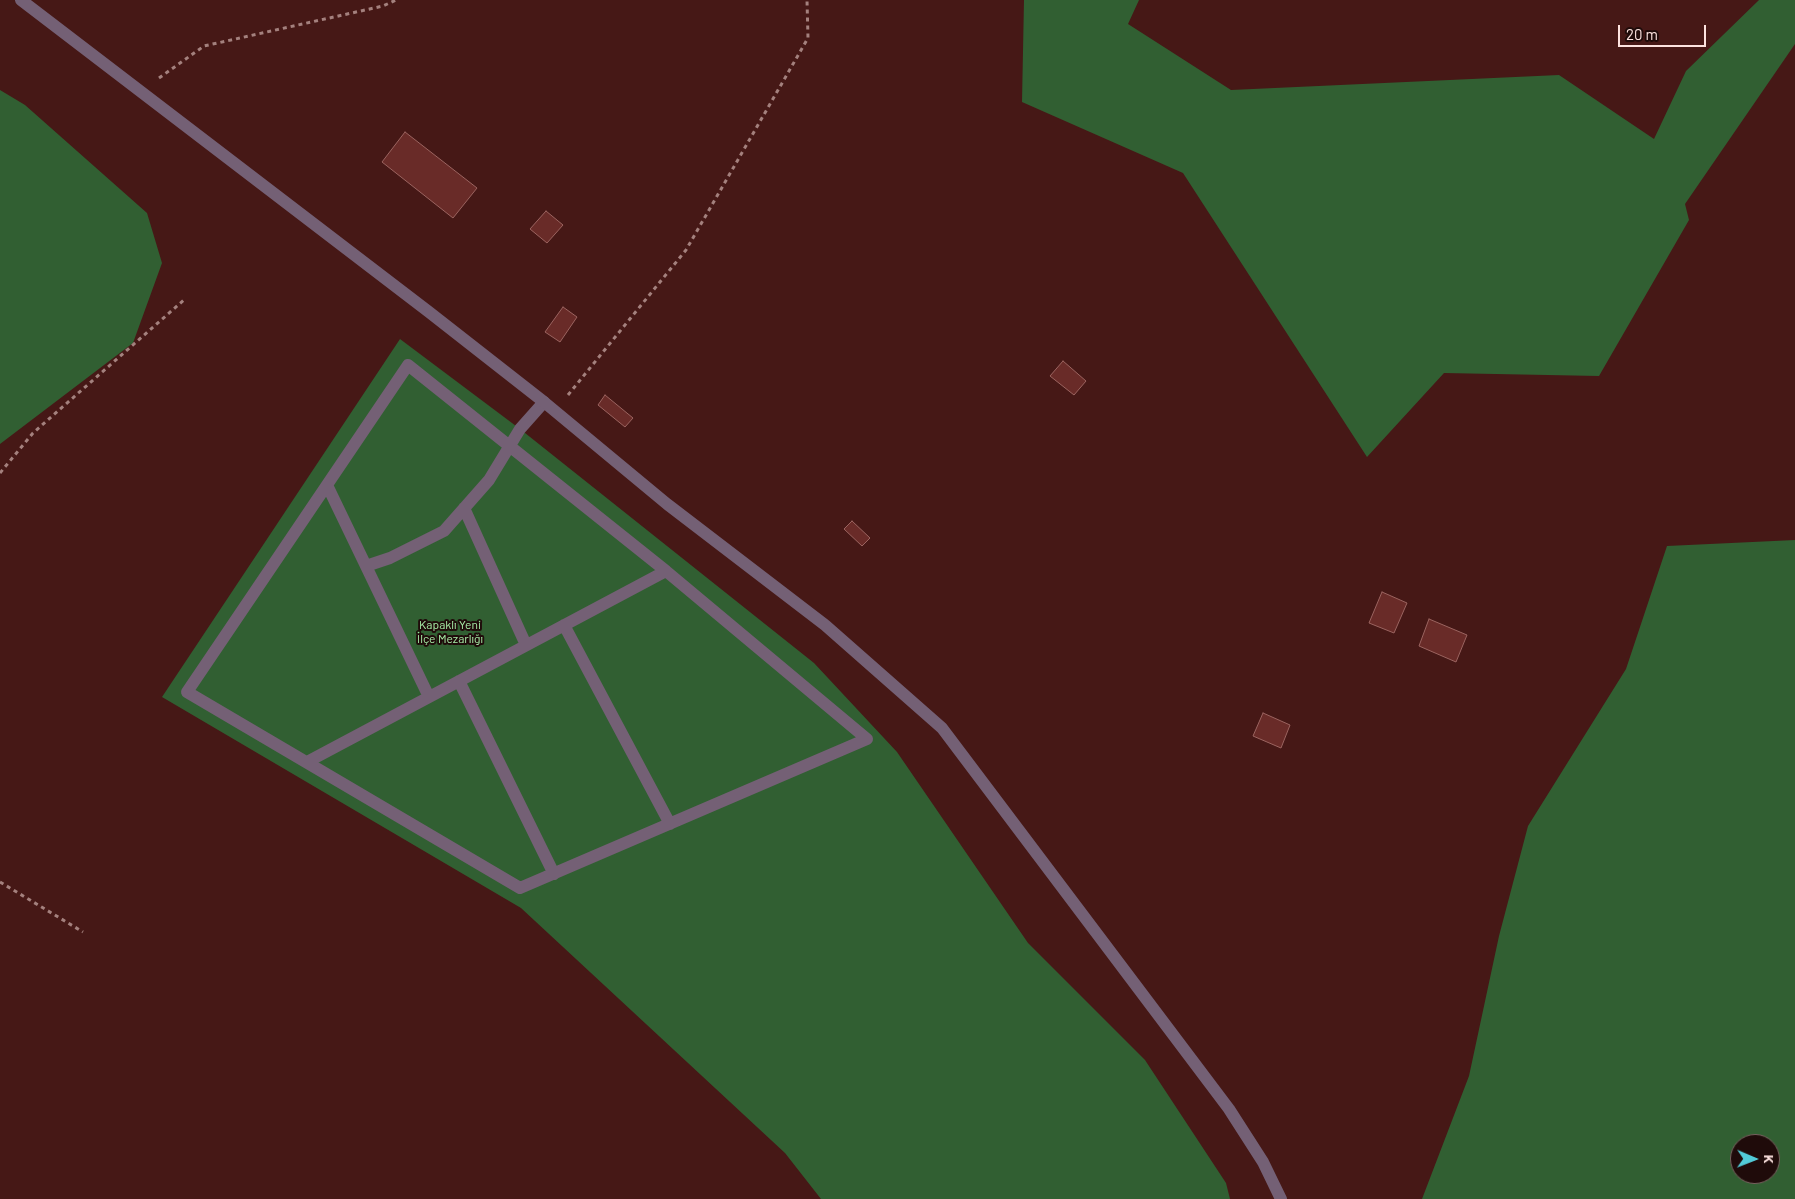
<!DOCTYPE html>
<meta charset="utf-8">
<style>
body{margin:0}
#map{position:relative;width:1795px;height:1199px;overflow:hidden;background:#461816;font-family:Barlow,sans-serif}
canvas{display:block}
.north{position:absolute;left:1730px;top:1134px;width:50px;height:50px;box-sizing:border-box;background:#1f0b0a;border:1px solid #77615f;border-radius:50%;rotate:91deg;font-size:14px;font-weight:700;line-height:20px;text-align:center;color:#fce2df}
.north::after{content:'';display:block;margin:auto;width:18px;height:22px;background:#52cbd8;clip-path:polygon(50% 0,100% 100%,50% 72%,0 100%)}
.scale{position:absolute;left:1618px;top:25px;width:88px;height:22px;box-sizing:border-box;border:2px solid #fce2df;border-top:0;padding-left:6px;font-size:15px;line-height:18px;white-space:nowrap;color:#fce2df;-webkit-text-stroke:4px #1f0b0a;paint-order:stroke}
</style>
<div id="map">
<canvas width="1795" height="1199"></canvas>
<div class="north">K</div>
<div class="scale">20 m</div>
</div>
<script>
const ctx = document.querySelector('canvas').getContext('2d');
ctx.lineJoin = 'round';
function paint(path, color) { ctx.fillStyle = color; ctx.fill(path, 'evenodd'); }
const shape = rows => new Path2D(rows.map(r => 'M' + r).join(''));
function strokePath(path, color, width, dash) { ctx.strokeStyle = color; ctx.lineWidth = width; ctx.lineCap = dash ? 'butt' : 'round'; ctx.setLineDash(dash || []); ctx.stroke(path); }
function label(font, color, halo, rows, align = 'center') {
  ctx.font = font + ' Barlow,sans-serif'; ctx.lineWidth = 4; ctx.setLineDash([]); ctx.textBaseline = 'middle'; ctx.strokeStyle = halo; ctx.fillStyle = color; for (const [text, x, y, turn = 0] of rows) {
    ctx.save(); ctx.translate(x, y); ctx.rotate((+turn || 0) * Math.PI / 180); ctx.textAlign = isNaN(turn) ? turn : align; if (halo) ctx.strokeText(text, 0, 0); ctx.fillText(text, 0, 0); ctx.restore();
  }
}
const green = shape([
 [1024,0,1139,0,1128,24,1231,90,1559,75,1654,139,1686,71,1759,0,1795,0,1795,44,1685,204,1689,220,1599,376,1444,373,1367,457,1183,173,1022,102],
 [0,90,25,105,147,213,162,263,133,343,0,444],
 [400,339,520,429,814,663,897,752,1028,943,1145,1060,1226,1183,1230,1199,821,1199,785,1153,521,908,162,697],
 [1795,540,1795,1199,1422,1199,1469,1076,1499,936,1528,826,1626,669,1667,546],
 [1740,1144,1770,1144,1770,1174,1740,1174]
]);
const building = shape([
 [405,132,477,188,453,218,382,162,405,132],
 [546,211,563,225,547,243,530,229,546,211],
 [563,307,577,317,560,342,545,332,563,307],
 [1063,361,1086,381,1074,395,1050,376,1063,361],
 [605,395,633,418,625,427,598,405,605,395],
 [852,521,870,538,862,546,844,529,852,521],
 [1382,592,1407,603,1394,633,1369,623,1382,592],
 [1429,619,1467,635,1456,662,1419,646,1429,619],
 [1263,713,1290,725,1281,748,1253,736,1263,713]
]);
const path = shape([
 [159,78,204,46,383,6,396,0],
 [568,395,686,250,808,38,807,0],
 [0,473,33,433,185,299],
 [0,882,83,932]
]);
const service = shape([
 [408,365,666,571,867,739,520,888,187,692,408,365],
 [327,485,429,697],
 [464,508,526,645],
 [366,566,390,558,444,531,489,480,520,429,544,402],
 [564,625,670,824],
 [459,681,554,874],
 [307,762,666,571]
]);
const tertiary = shape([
 [21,0,429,312,544,402,667,504,825,625,942,728,1229,1109,1263,1162,1281,1199]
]);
const parkNames = [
 ["Kapaklı Yeni",450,625],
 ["İlçe Mezarlığı",450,639]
];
paint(green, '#315f32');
paint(building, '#692b28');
strokePath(building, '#9b6460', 1);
strokePath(path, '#a4817e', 3, [4, 4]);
strokePath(service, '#746075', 12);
strokePath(tertiary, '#746075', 12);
label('12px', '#a8f0a9', '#1f0b0a', parkNames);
</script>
